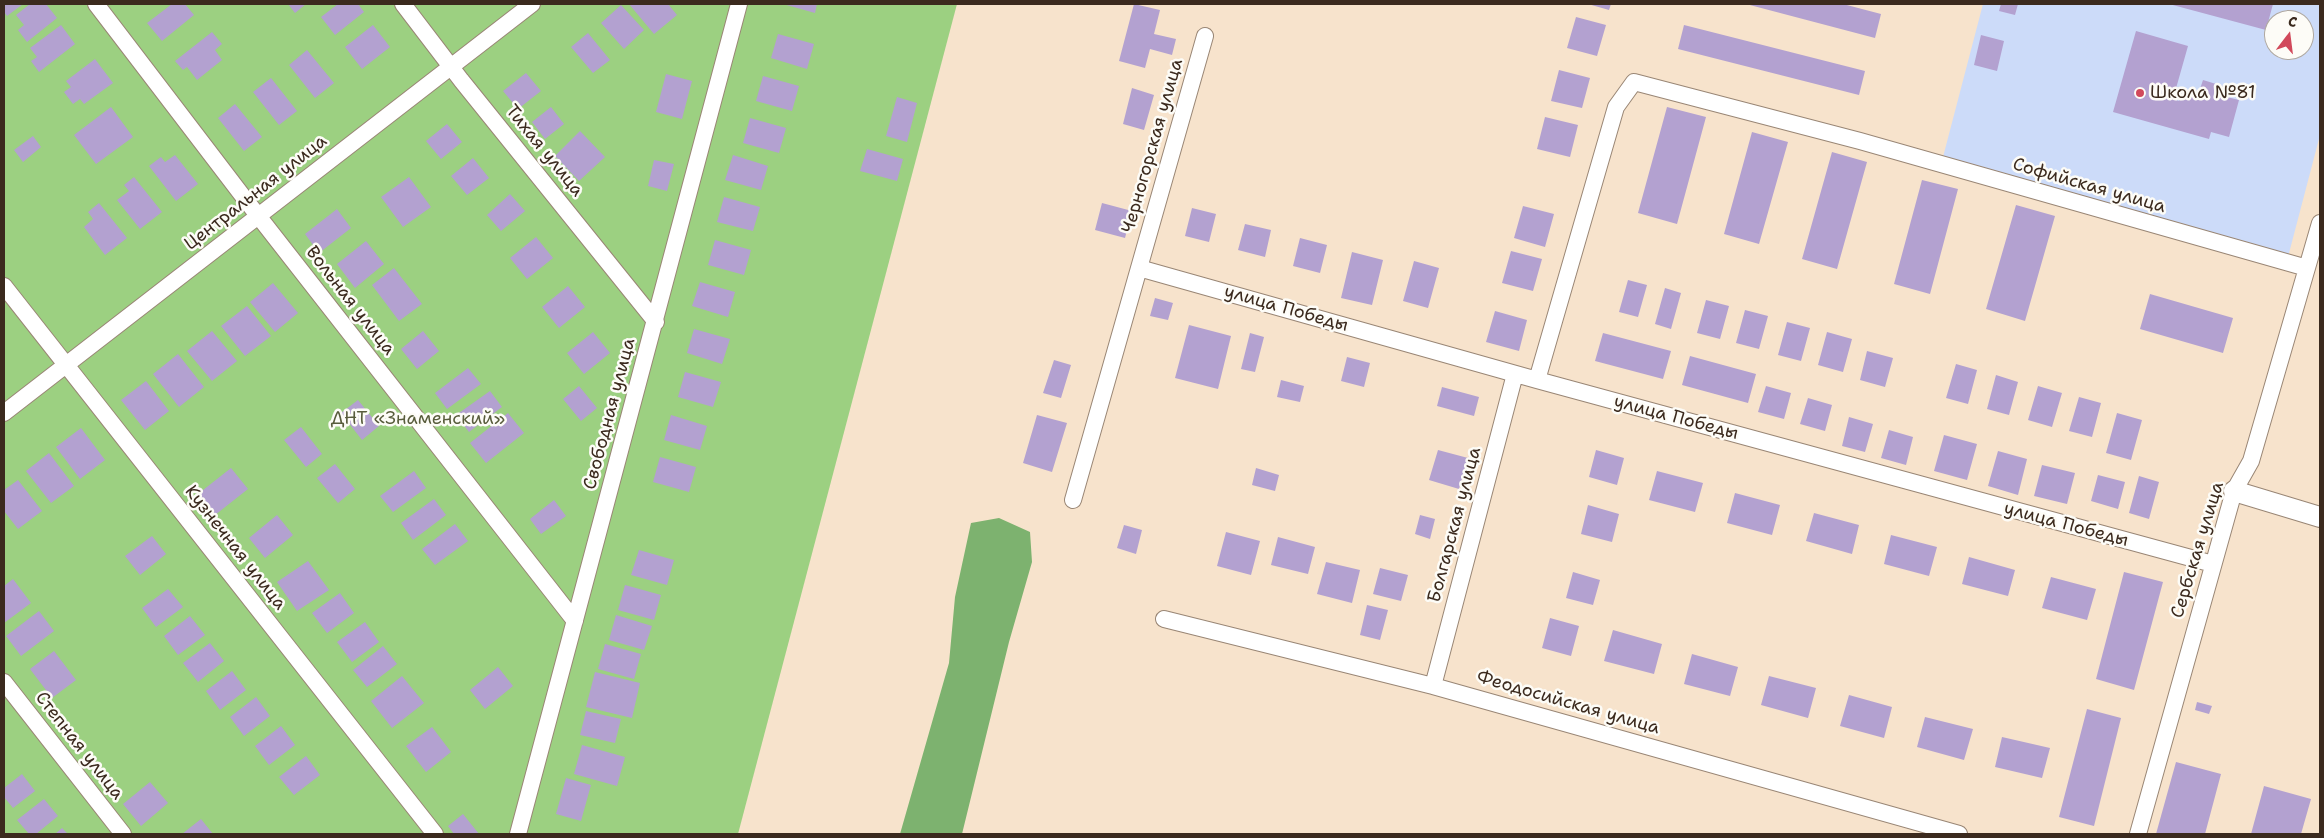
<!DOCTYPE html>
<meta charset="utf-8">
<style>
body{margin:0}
#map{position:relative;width:2324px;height:838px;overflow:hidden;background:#f7e3cc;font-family:"Shantell Sans",sans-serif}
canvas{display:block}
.frame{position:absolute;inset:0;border:5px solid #3b2a1e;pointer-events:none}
.north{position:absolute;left:2264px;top:10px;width:50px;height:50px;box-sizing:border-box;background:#fdfcf7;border:1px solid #afa8a0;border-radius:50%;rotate:15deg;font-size:14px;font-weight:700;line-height:20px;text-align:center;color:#3b2a1e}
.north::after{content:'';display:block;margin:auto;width:18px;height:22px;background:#d1495b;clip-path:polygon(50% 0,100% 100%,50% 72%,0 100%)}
</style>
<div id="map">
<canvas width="2324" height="838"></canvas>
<div class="frame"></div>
<div class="north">С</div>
</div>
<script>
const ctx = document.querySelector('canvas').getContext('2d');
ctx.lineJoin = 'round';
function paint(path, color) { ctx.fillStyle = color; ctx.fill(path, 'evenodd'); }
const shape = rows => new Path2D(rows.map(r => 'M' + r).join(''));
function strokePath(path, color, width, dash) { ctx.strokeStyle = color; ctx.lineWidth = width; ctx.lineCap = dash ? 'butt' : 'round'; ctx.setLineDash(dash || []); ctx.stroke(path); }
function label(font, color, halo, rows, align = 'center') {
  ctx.font = font + ' "Shantell Sans",sans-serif'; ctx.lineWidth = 5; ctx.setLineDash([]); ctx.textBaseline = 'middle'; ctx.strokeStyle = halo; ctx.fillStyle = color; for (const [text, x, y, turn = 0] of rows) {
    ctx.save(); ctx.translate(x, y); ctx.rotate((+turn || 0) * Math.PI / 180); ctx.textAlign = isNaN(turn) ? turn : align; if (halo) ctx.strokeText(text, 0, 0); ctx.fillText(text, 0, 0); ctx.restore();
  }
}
const built = shape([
 [1983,4,2320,4,2320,135,2288,257,1943,157],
 [2274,20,2304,20,2304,50,2274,50]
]);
const green = shape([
 [4,4,957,4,738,834,4,834]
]);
const forest = shape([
 [999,518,1030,532,1032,562,1009,642,962,834,900,834,949,663,955,597,971,523]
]);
const building = shape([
 [4,4,23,4,7,16,4,12],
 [30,4,46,4,57,18,27,42,18,30,24,25,16,15],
 [172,4,185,4,194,15,162,41,147,23],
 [288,4,306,4,295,13],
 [338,4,358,4,364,12,335,35,321,17],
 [629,4,668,4,677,15,654,34],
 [783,4,817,4,815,13],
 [1134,4,1160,10,1154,34,1176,39,1172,55,1150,49,1145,68,1119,61],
 [1588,4,1611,4,1609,10],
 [1746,4,1843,4,1881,14,1875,38],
 [2001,4,2018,4,2015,15,1999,11],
 [2169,4,2273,4,2266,30],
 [621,5,644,30,624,49,601,23],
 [1576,17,1606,25,1597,56,1567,48],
 [61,25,75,44,39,72,31,61,37,57,30,48],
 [373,25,390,47,362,69,345,47],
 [1684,25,1865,71,1859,95,1678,49],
 [2136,31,2188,46,2173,99,2179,101,2182,90,2198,95,2203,80,2226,87,2223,96,2239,100,2229,137,2211,132,2209,139,2113,112],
 [212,32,222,44,215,50,222,60,197,80,187,67,183,70,175,61],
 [588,33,610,60,593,73,571,47],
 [778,34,814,44,807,69,771,58],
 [1981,35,2004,41,1997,71,1974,65],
 [307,50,334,83,315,98,289,65],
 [95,59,113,83,84,104,80,99,73,104,64,92,71,87,66,81],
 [1559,70,1590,78,1582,108,1551,101],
 [526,73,541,91,518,109,503,91],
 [666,74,692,81,682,119,656,112],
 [763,76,799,86,792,111,756,101],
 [271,78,297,111,279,125,253,92],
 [1132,88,1154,95,1144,130,1123,124],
 [897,97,917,103,907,142,886,136],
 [235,104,262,137,244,151,218,118],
 [111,107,133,137,96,164,74,135],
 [551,107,564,124,545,139,532,122],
 [1667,107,1706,117,1677,224,1638,213],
 [1545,117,1578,125,1570,157,1537,149],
 [750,118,786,128,779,153,743,143],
 [447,124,462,142,441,159,426,141],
 [580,131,605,157,579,181,555,156],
 [1752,132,1788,142,1759,244,1724,234],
 [33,136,41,147,23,162,14,150],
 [867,149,903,159,897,181,860,171],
 [1832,152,1867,162,1837,269,1802,259],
 [175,155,198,184,176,201,149,166,161,157,165,162],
 [733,155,768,166,761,190,725,180],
 [473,158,489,178,467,195,451,176],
 [654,160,674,164,667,191,648,186],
 [134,177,162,212,140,229,117,200,129,191,124,185],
 [409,177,431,207,403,227,381,197],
 [1922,180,1958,189,1930,294,1894,284],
 [510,194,525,211,501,231,487,215],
 [724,197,760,207,753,231,717,222],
 [99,203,127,238,105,255,84,227,93,219,88,212],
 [1102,203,1132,211,1125,238,1095,230],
 [2016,205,2055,216,2025,321,1986,309],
 [1523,206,1554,214,1545,247,1514,238],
 [1192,208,1216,214,1209,242,1185,236],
 [337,209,351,228,319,253,305,234],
 [1245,224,1271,230,1265,257,1238,250],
 [536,237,553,258,527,279,510,258],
 [1300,238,1327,245,1320,273,1293,266],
 [715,240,751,250,744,275,708,265],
 [366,241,384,264,355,288,337,264],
 [1511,251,1542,259,1533,291,1502,283],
 [1352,252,1383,260,1372,305,1341,298],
 [1414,261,1439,268,1428,308,1403,301],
 [394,268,422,304,399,321,372,285],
 [1628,280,1647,285,1638,317,1619,312],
 [700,282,735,292,728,317,692,306],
 [273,283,298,313,275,332,250,302],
 [568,286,585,307,559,328,542,307],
 [1665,288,1681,293,1671,329,1655,324],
 [2150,294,2233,318,2223,353,2140,329],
 [1155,298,1173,303,1168,320,1150,316],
 [1706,300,1729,306,1720,339,1697,333],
 [247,306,271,336,245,356,221,326],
 [1745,310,1768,316,1759,349,1736,343],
 [1495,311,1527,320,1519,351,1486,342],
 [1787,322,1810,328,1801,361,1778,355],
 [1189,325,1231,336,1218,389,1175,378],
 [694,329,730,339,722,364,687,353],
 [212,331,237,361,212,381,187,351],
 [423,331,439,351,417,369,401,349],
 [593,332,610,353,584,374,567,353],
 [1827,332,1852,339,1843,372,1818,365],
 [1250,333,1264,337,1255,372,1241,369],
 [1603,333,1671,351,1663,379,1595,361],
 [1867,351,1893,358,1885,387,1860,380],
 [178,354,204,387,179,407,153,374],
 [1690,356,1756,374,1748,403,1682,385],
 [1347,357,1370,363,1364,387,1341,381],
 [1054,360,1071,365,1061,398,1043,393],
 [1956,364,1977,370,1968,404,1946,398],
 [468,368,481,384,447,409,435,393],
 [685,372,721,382,713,407,678,397],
 [1996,375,2018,382,2009,415,1987,409],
 [1281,380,1304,386,1300,402,1277,397],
 [146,381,169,411,145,430,121,400],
 [579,386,597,408,581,421,563,399],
 [1766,386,1791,393,1784,419,1758,412],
 [2038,386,2062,393,2052,427,2028,420],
 [1442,387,1479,397,1474,416,1437,406],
 [490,391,502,407,469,432,456,415],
 [2079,397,2101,403,2092,437,2069,431],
 [1808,398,1832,405,1825,431,1800,424],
 [358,400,379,426,362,440,341,413],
 [508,413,524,433,486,463,470,443],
 [2117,413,2142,420,2131,460,2106,453],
 [671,415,707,426,700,450,664,440],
 [1037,415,1067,423,1052,472,1023,463],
 [1849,417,1873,424,1865,452,1842,446],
 [301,427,322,454,306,467,284,440],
 [81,428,105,460,80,479,56,447],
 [1889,430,1913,437,1906,465,1881,458],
 [1944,435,1977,444,1967,480,1934,471],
 [1438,450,1468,458,1459,489,1429,480],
 [1596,450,1624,458,1617,485,1589,477],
 [1998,451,2027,459,2018,495,1988,486],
 [49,453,74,486,51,503,26,471],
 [660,457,696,467,689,492,653,482],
 [335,464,355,489,338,503,317,478],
 [2042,465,2075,473,2067,504,2034,496],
 [231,468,248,489,215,515,198,494],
 [1256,468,1279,475,1275,491,1252,485],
 [414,471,426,488,393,512,380,496],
 [1657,471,1703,483,1695,512,1649,500],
 [2098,475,2125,482,2118,509,2091,501],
 [2139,476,2159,482,2149,519,2129,513],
 [18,480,42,511,18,529,4,511,4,490],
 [1735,493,1780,505,1772,535,1727,523],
 [434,499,446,515,413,540,401,523],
 [554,500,566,516,541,534,530,519],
 [1588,505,1619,514,1612,542,1581,534],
 [1814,513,1859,525,1852,554,1806,541],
 [277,515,293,535,265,558,249,538],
 [1420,515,1435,519,1430,539,1415,534],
 [455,524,468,541,435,565,422,549],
 [1124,525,1142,530,1136,554,1117,548],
 [1226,532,1260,541,1251,575,1217,566],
 [1891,535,1937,547,1929,576,1884,564],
 [152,536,166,554,140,575,125,556],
 [1278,537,1315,547,1308,574,1271,565],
 [639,550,674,560,667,585,631,575],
 [1969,557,2015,570,2008,596,1962,584],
 [308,561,329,590,297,611,277,582],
 [1326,562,1360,570,1352,603,1317,594],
 [1380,568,1408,575,1401,601,1373,594],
 [1573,572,1600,580,1593,605,1566,598],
 [2124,572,2163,582,2134,690,2096,679],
 [2051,577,2096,589,2087,620,2042,608],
 [13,579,31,603,4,623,4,586],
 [625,585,661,595,654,620,618,610],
 [168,589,183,607,156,627,142,608],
 [340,593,354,613,327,633,312,613],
 [1367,605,1388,610,1380,640,1360,635],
 [39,611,54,631,21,656,6,636],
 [616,615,652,626,644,650,609,640],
 [190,616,205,635,178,655,164,636],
 [1550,618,1579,626,1571,656,1542,648],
 [365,622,379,642,352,662,337,642],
 [1613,630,1662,644,1654,674,1604,661],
 [210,643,224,661,198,682,183,663],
 [605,644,641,654,634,679,598,669],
 [383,646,397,664,367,687,353,670],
 [54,651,76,680,52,698,30,669],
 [1692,654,1738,667,1730,696,1684,684],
 [498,667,513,686,485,709,470,690],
 [232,671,246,690,220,710,206,691],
 [595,672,640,683,632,718,586,707],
 [402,676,424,703,392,728,371,701],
 [1769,676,1816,688,1808,718,1761,705],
 [1849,695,1892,707,1884,738,1840,726],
 [256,697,270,716,244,736,230,717],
 [2197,702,2212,706,2209,714,2195,710],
 [2087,709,2121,718,2094,826,2059,817],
 [586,711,621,719,615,743,580,735],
 [1925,717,1973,729,1964,760,1917,747],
 [281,726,295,745,269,765,255,746],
 [432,727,451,752,426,772,406,746],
 [2002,737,2050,748,2042,778,1995,767],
 [582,745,625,757,617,786,574,774],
 [306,756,320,775,294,795,279,777],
 [2176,762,2221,774,2205,834,2156,834],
 [22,774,35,791,13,808,4,797,4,788],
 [566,778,591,785,581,821,556,814],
 [150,782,168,803,141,826,123,804],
 [2264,786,2311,799,2301,834,2251,834],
 [44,799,58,816,36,834,29,834,17,820],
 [463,814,479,834,454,834,448,826],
 [201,819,213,834,182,834],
 [62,828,68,834,55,834]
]);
const minor = shape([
 [96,4,245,199,575,621],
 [403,4,461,80,656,322],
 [1139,268,1537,380,2213,564],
 [4,286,435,834],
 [1537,380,1616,107,1634,82,1860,141,2307,268],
 [4,413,532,4],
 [1073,500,1205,36],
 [1164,619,1433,686,1959,834],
 [4,682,123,834],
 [1433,686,1515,374],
 [518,834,739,4],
 [2138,834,2234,491,2251,461,2320,223]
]);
const tertiary = shape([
 [2234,491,2320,517]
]);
const markers = [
 [2140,93,5,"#d1495b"]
];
const poiNames = [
 ["Школа №81",2150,93]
];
const streetNames = [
 ["Черногорская улица",1153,146,-74],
 ["Тихая улица",544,151,51],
 ["Софийская улица",2089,186,16],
 ["Центральная улица",256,193,-38],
 ["Вольная улица",350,301,52],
 ["улица Победы",1286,309,16],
 ["Свободная улица",610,414,-75],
 ["улица Победы",1676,418,15],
 ["Болгарская улица",1455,525,-75],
 ["улица Победы",2066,525,15],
 ["Кузнечная улица",235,548,52],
 ["Сербская улица",2198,550,-73],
 ["Феодосийская улица",1568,703,16],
 ["Степная улица",79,746,52]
];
const parkNames = [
 ["ДНТ «Знаменский»",418,419]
];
paint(built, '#ccdbf9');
paint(green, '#9cd081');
paint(forest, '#7db26f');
paint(building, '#b3a1d0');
strokePath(minor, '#998675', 18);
strokePath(tertiary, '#998675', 22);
strokePath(minor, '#fff', 16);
strokePath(tertiary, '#fff', 20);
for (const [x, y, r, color] of markers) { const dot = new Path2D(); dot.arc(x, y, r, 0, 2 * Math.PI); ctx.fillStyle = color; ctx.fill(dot); strokePath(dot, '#fdfcf7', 2); }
label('18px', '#3b2a1e', '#fdfcf7', poiNames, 'left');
label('18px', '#3b2a1e', '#fdfcf7', streetNames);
label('18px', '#585c3c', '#fdfcf7', parkNames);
</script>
